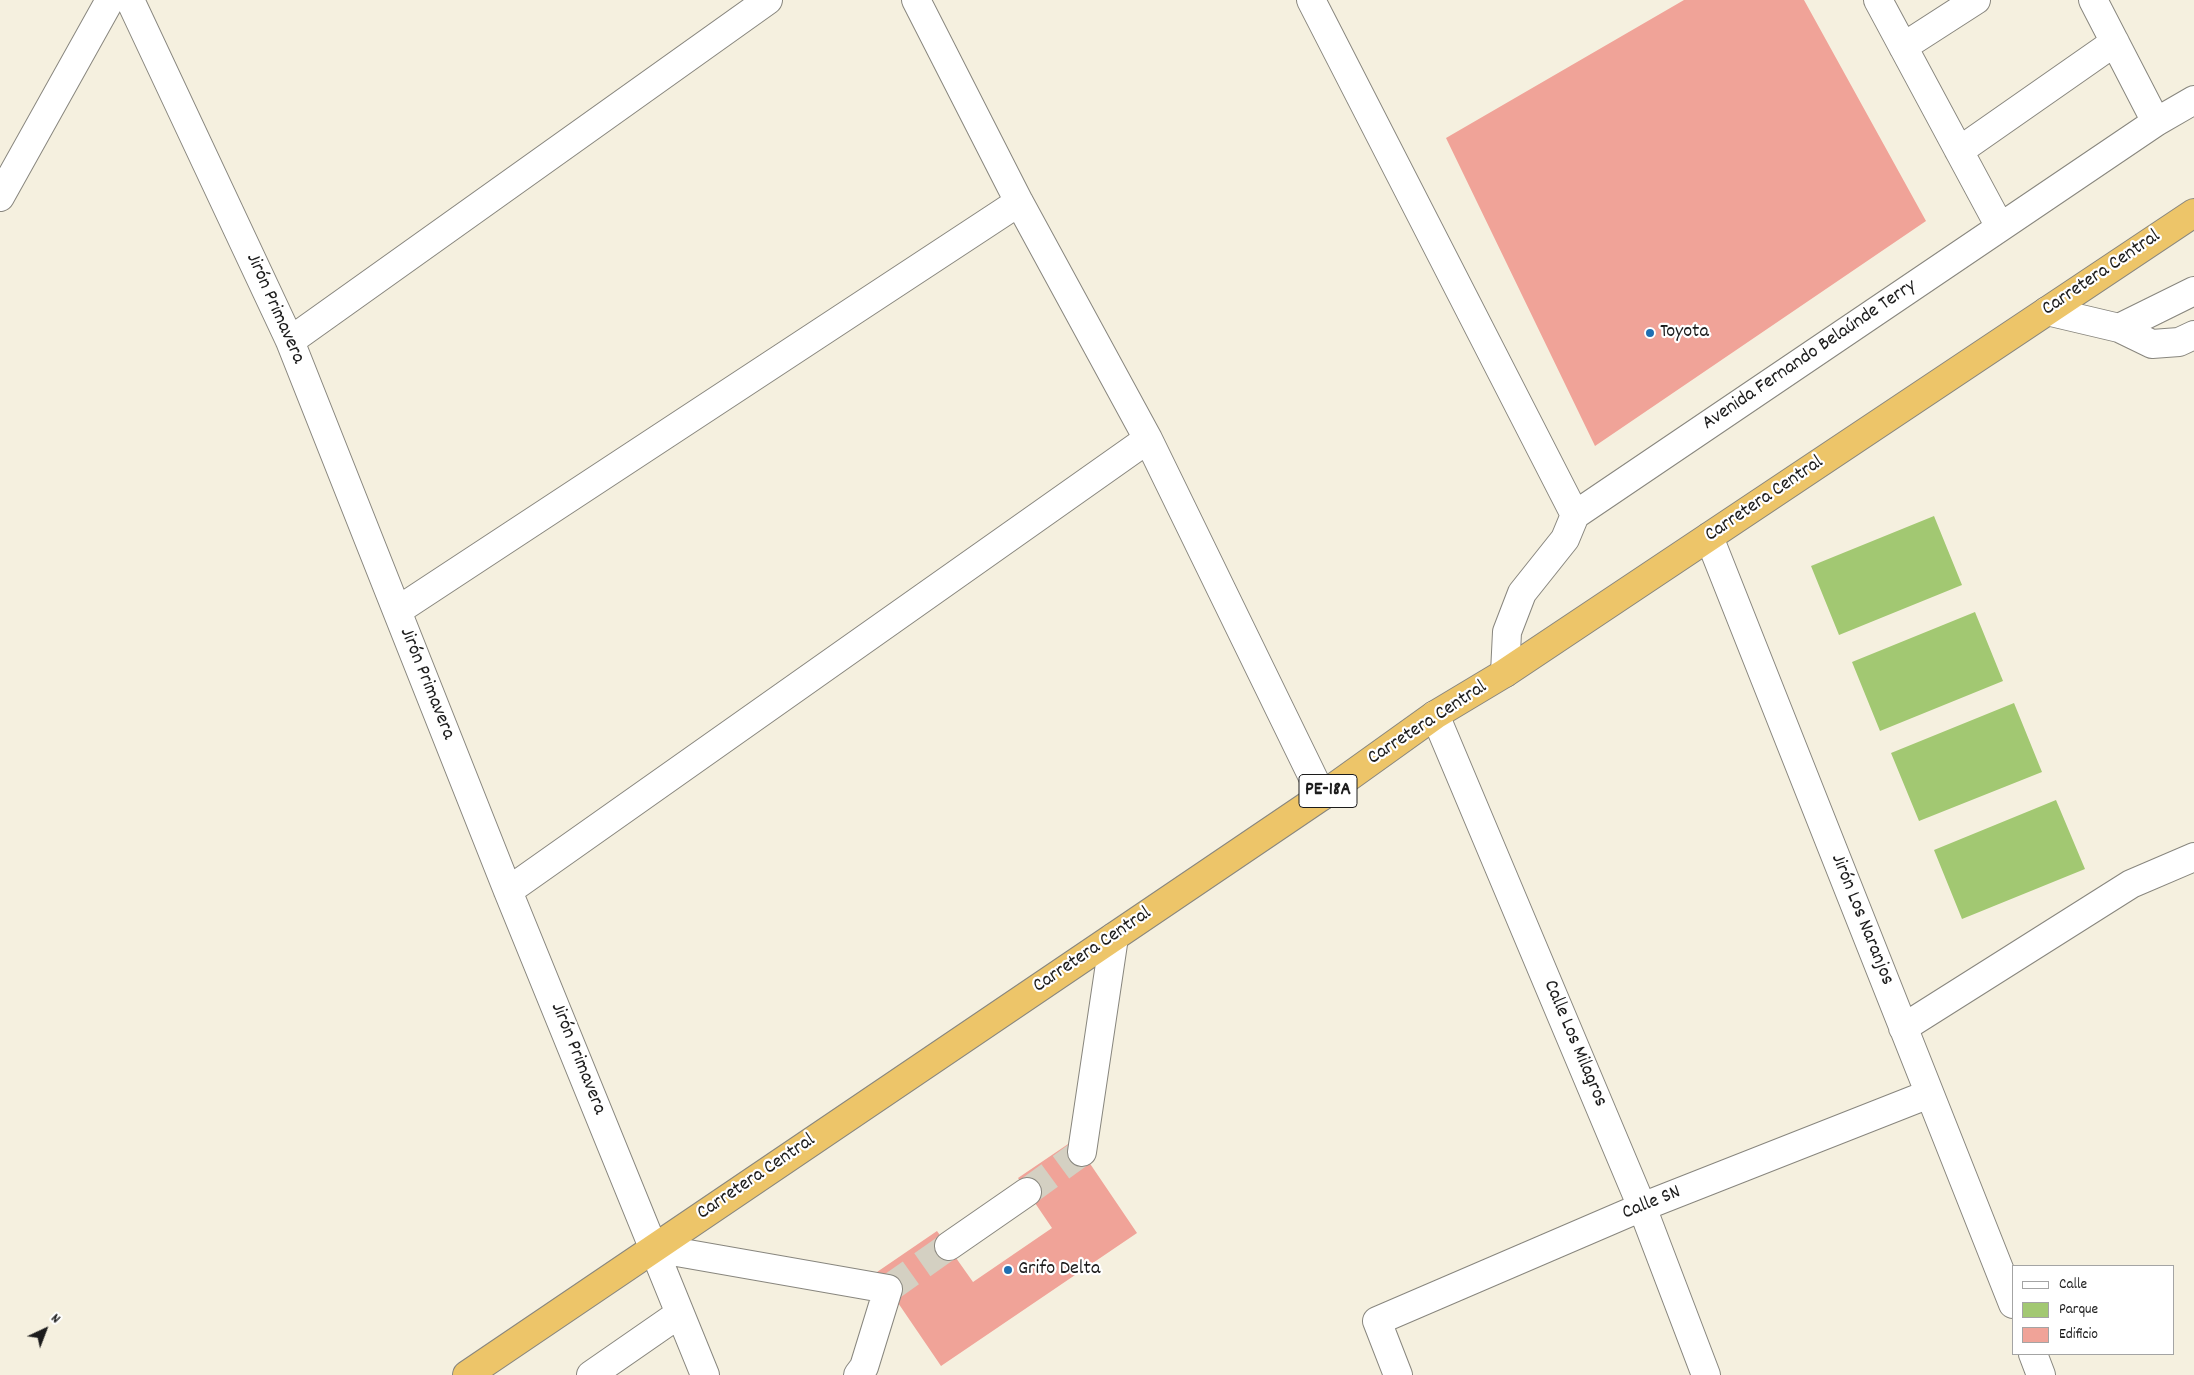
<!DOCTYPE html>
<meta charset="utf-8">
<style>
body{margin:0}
#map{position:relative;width:2194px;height:1375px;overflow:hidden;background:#f5f0df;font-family:Dekko,sans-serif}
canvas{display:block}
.legend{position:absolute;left:2012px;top:1265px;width:162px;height:90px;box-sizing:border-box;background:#fff;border:1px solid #a4a4a4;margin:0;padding:6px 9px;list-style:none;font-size:15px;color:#1c1c1c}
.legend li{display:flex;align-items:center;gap:10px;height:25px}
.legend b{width:25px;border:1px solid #a4a4a4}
.north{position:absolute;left:20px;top:1305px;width:50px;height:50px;-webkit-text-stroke:4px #fff;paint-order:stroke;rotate:43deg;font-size:14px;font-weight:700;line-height:20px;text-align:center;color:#1c1c1c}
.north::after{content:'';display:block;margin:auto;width:18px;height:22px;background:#1c1c1c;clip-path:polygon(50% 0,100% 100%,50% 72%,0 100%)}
</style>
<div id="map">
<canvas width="2194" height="1375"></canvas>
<ul class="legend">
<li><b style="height:6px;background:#fff"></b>Calle</li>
<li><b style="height:14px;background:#a2c872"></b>Parque</li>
<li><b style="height:14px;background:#f0a398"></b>Edificio</li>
</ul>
<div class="north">N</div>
</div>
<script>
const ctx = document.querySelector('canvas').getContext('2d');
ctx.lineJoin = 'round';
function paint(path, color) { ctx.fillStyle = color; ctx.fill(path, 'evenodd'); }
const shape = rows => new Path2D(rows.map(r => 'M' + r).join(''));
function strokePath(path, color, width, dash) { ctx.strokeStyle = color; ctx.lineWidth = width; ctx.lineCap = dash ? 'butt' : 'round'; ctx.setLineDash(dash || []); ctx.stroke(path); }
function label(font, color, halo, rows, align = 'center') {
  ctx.font = font + ' Dekko,sans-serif'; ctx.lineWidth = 4.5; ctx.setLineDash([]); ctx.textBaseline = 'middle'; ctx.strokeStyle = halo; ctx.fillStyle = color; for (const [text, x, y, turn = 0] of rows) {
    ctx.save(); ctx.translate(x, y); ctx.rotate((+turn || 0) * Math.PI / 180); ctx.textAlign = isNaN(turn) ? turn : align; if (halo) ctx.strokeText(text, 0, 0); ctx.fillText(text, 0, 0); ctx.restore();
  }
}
const green = shape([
 [1934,516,1962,585,1839,635,1811,566],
 [1975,612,2003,681,1880,731,1852,662],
 [2014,703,2042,772,1919,821,1891,753],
 [2056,800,2085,869,1962,919,1934,850]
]);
const building = shape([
 [1684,0,1804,0,1926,221,1595,446,1446,138],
 [1074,1140,1137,1233,941,1366,877,1272,937,1231,973,1282,1052,1228,1018,1178]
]);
const minorTunnel = shape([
 [1027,1192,1082,1152],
 [888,1289,949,1246]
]);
const minor = shape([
 [130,0,290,341,508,891,705,1375],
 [916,0,1019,202,1148,439,1322,796],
 [1311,0,1575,515],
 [1878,0,2000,227],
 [2093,0,2156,122],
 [1903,47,1976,0],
 [1959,151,2115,42],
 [0,197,110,0],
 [2047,311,2119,328,2194,291],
 [2119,328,2152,344,2179,342,2194,335],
 [290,341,768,0],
 [1709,537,2013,1304],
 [397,611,1019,202],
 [1505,673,1507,632,1522,593,1565,539,1575,515,2156,122,2194,100],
 [1435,715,1642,1207,1706,1375],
 [508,891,1148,439],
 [1903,1028,2131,884,2194,857],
 [1082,1152,1114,937],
 [949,1246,1027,1192],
 [654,1248,888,1289,864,1367,858,1375],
 [2033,1354,2041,1375],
 [591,1375,679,1314],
 [1398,1375,1377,1321,1642,1207,1929,1094]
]);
const highway = shape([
 [467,1375,1322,796,1435,715,1505,673,2194,213]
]);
const markers = [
 [1650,333,5,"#1f6fb2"],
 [1008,1270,5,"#1f6fb2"]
];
const shields = [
 [1328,791,58]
];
const shieldNames = [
 ["PE-18A",1328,791]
];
const streetNames = [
 ["Carretera Central",2102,274,-34],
 ["Jirón Primavera",274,309,66],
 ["Avenida Fernando Belaúnde Terry",1810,356,-34],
 ["Carretera Central",1765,500,-34],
 ["Jirón Primavera",426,684,68],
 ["Carretera Central",1428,724,-33],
 ["Jirón Los Naranjos",1861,920,68],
 ["Carretera Central",1093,951,-34],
 ["Calle Los Milagros",1574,1044,67],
 ["Jirón Primavera",577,1059,68],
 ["Carretera Central",757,1178,-34],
 ["Calle SN",1652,1204,-22]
];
const poiNames = [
 ["Toyota",1660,333],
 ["Grifo Delta",1018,1270]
];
paint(green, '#a2c872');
paint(building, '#f0a398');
strokePath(minorTunnel, '#d4d0c2', 28, [28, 14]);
strokePath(minor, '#88867e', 30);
strokePath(highway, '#88867e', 30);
strokePath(minor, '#fff', 28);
strokePath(highway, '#edc569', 28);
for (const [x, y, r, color] of markers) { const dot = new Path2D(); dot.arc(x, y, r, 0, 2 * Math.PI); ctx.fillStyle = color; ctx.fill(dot); strokePath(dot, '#fff', 2); }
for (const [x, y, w] of shields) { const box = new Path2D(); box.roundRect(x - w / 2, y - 16.5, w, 33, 4); ctx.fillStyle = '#fff'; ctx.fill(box); strokePath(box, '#1c1c1c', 1); }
label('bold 19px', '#1c1c1c', null, shieldNames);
label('20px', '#1c1c1c', '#fff', streetNames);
label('20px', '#1c1c1c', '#fff', poiNames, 'left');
</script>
